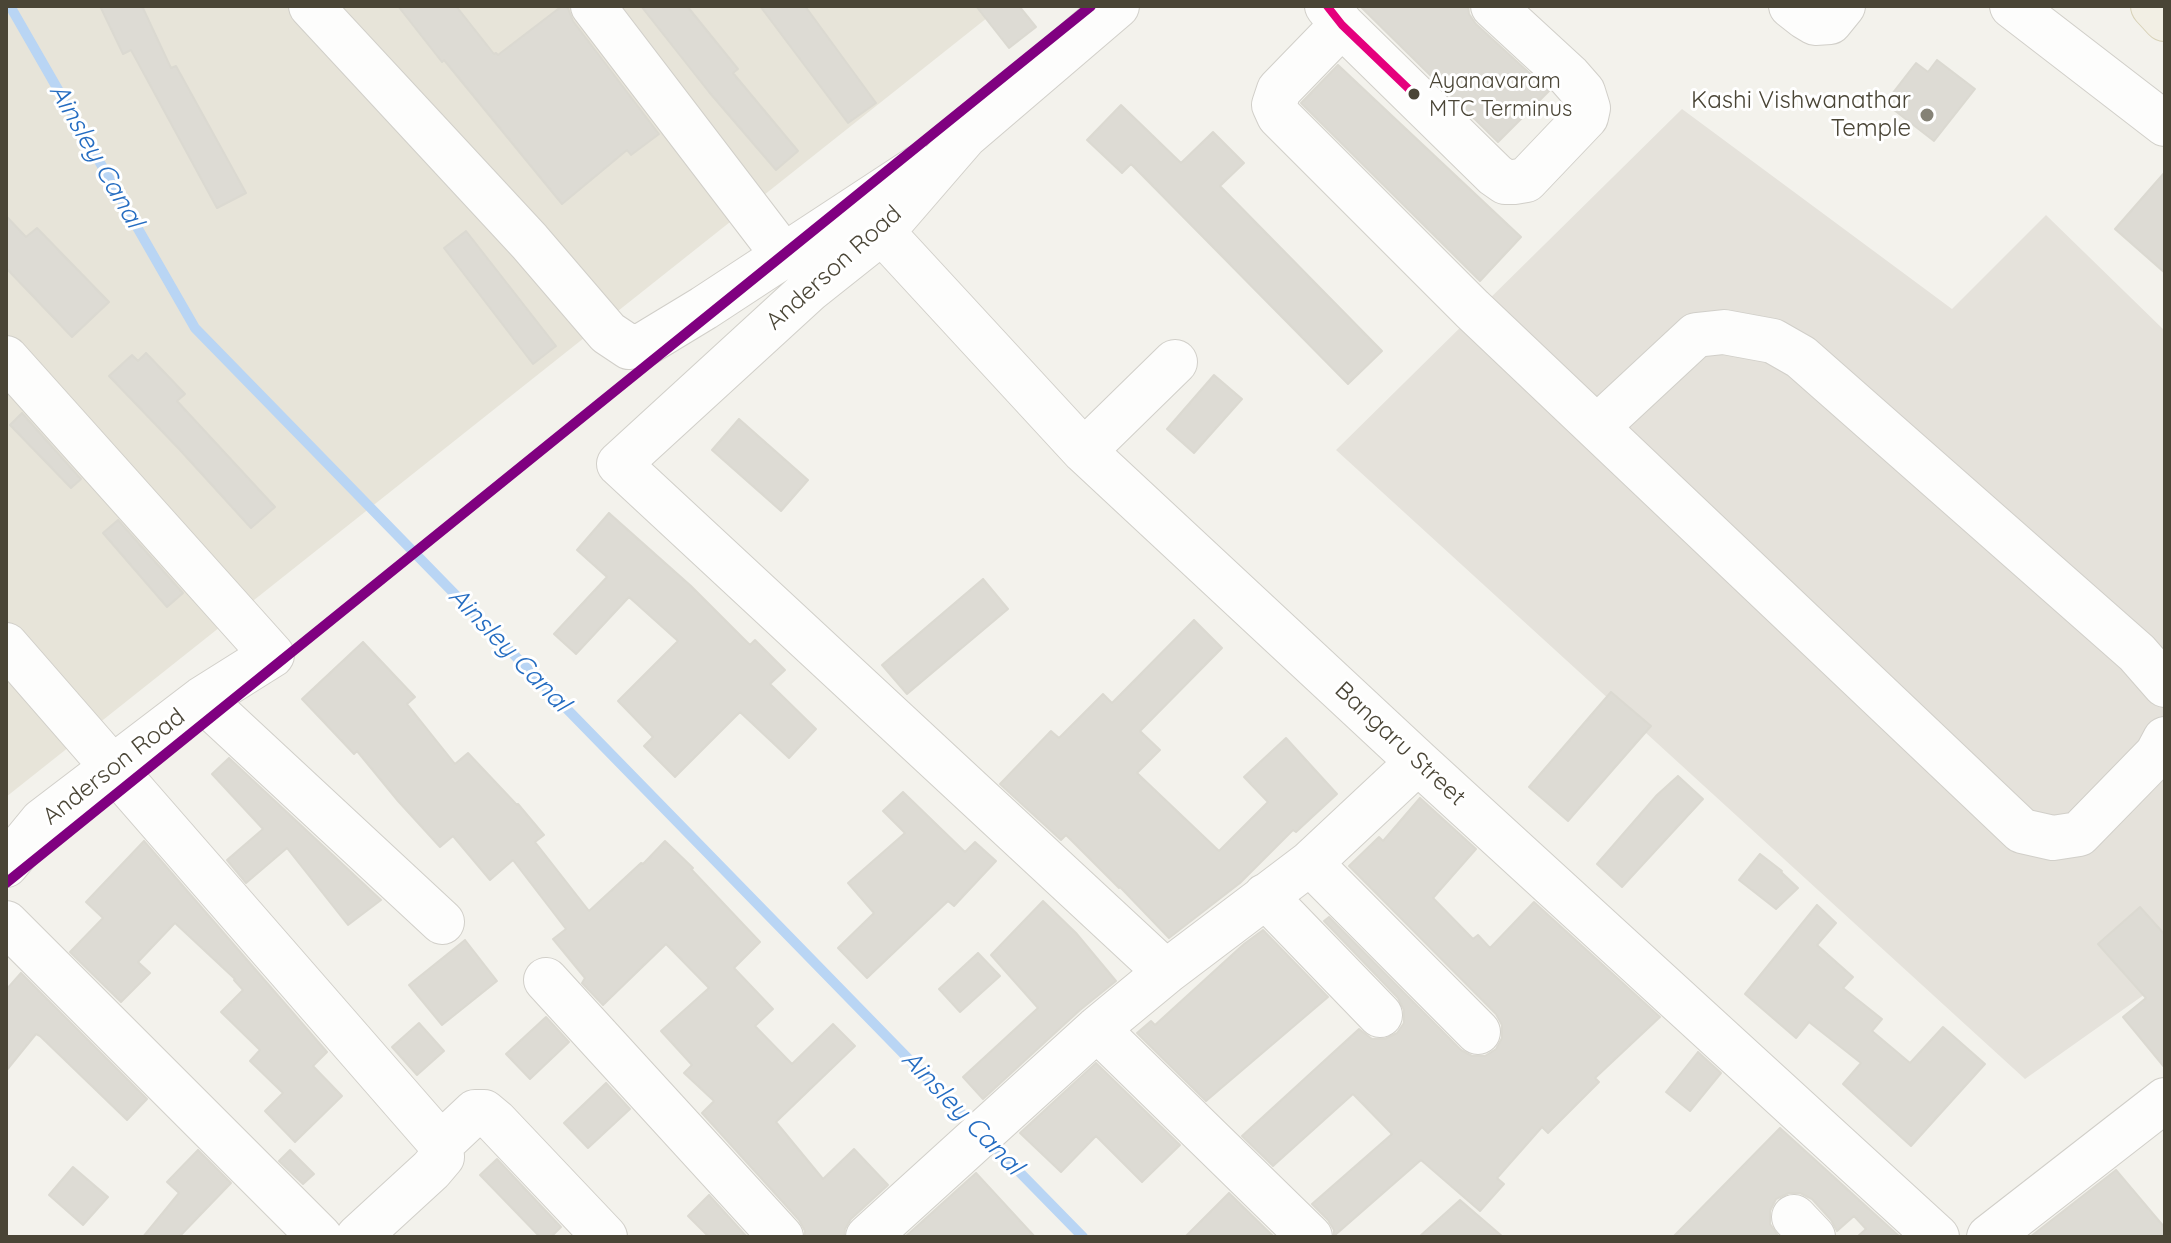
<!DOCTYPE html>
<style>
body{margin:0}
#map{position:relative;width:2171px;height:1243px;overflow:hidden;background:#f3f2ec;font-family:Quicksand,sans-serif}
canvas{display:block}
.frame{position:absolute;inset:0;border:8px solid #4a4536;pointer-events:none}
</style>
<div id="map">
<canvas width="2171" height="1243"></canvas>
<div class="frame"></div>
</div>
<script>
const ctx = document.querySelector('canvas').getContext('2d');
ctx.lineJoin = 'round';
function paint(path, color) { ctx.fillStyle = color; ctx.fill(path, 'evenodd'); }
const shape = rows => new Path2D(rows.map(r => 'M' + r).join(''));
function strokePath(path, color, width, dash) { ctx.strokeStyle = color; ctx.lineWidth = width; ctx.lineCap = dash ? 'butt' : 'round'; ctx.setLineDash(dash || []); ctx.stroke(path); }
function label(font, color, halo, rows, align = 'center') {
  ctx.font = font + ' Quicksand,sans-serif'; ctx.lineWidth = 6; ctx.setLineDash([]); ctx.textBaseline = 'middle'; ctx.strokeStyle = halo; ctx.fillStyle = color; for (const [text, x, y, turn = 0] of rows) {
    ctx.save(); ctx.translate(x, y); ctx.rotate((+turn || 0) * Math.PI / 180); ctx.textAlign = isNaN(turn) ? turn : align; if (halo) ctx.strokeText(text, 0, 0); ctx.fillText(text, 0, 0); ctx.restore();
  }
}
const residential = shape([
 [6,6,1002,6,6,797]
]);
const industrial = shape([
 [1682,109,1952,309,2046,215,2165,331,2165,980,2025,1079,1336,450]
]);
const stream = shape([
 [10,6,195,328,975,1127],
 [989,1141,1083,1237]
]);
const building = shape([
 [100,6,142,6,171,68,176,66,246,193,217,208,131,50,123,54,100,6],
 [398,6,456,6,494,54,496,53,498,55,562,6,567,6,573,21,659,134,631,155,627,150,562,204,444,60,442,62,398,6],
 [641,6,687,6,738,69,733,73,798,151,776,170,709,92,641,6],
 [760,6,805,6,876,103,848,123,760,6],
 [976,6,1019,6,1036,27,1009,48,976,6],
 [1360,6,1468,6,1469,14,1476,24,1549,91,1498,142,1360,6],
 [1937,60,1975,89,1934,141,1885,103,1916,63,1928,72,1937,60],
 [1338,65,1521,237,1480,281,1301,103,1338,65],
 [1121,105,1181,163,1213,132,1244,163,1220,186,1382,351,1348,384,1131,164,1122,173,1087,140,1121,105],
 [2165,172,2165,273,2115,229,2165,172],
 [6,216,26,237,37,228,109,302,72,337,6,268,6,216],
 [466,231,556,346,533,364,444,248,466,231],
 [146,353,185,394,177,401,275,507,251,528,180,450,109,376,132,355,138,361,146,353],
 [1214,375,1242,399,1194,453,1167,429,1214,375],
 [22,413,81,479,71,488,10,425,22,413],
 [739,419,808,480,781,511,712,450,739,419],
 [609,513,691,586,750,645,755,640,785,670,770,684,816,729,789,758,740,712,675,777,644,746,653,737,618,701,678,641,629,597,576,654,554,634,607,577,577,550,609,513],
 [118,520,183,593,167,607,103,533,118,520],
 [983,579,1008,609,907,694,882,665,983,579],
 [1194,620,1222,648,1140,731,1160,750,1137,773,1219,851,1268,802,1244,777,1286,738,1337,794,1296,832,1293,830,1240,883,1169,938,1120,887,1119,888,1066,835,1061,840,1000,784,1051,731,1059,738,1103,694,1112,703,1194,620],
 [363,642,415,697,407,704,455,764,468,753,517,805,518,804,544,835,535,842,589,911,641,863,643,864,665,841,693,868,691,869,760,942,734,968,773,1009,755,1026,792,1064,833,1024,855,1046,776,1122,823,1179,854,1149,888,1185,851,1219,845,1229,844,1237,805,1237,805,1231,799,1220,702,1113,714,1101,684,1073,692,1065,661,1031,709,988,666,944,603,1005,582,983,585,978,553,939,566,929,513,860,490,880,453,836,440,847,398,801,357,751,354,754,302,699,363,642],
 [1611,692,1651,726,1568,821,1529,787,1611,692],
 [229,758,381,900,348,925,287,848,246,883,227,860,263,829,212,774,229,758],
 [1678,776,1703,799,1622,887,1597,864,1657,795,1678,776],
 [903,792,965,852,975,842,996,861,954,906,948,901,867,978,838,948,874,913,848,883,905,833,883,811,903,792],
 [1420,798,1476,849,1433,898,1473,939,1478,935,1490,948,1534,902,1660,1017,1595,1078,1599,1082,1548,1133,1542,1127,1497,1178,1504,1184,1480,1211,1421,1160,1334,1236,1334,1230,1328,1220,1312,1204,1392,1134,1353,1094,1273,1166,1242,1136,1359,1029,1372,1039,1385,1039,1397,1033,1404,1023,1404,1010,1398,998,1324,921,1329,917,1461,1050,1472,1056,1485,1056,1496,1049,1502,1038,1502,1025,1496,1014,1349,866,1379,837,1383,841,1420,798],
 [144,841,327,1052,313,1066,342,1096,295,1142,265,1111,283,1093,250,1061,260,1050,221,1012,243,990,234,980,235,979,175,923,138,962,150,973,121,1002,70,952,103,918,86,902,144,841],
 [1760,854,1782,871,1781,872,1798,888,1776,909,1739,880,1760,854],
 [1043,901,1076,933,1116,981,1080,1010,983,1099,963,1077,1038,1008,991,955,1043,901],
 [1817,905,1836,923,1817,945,1853,977,1843,988,1882,1019,1872,1031,1910,1063,1943,1027,1985,1064,1911,1146,1843,1084,1861,1063,1809,1022,1796,1038,1745,994,1817,905],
 [2140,907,2165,935,2165,1068,2123,1017,2146,998,2098,944,2140,907],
 [1263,930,1328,997,1206,1101,1137,1033,1151,1021,1155,1025,1244,944,1263,930],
 [465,940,497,981,442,1025,409,985,465,940],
 [978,953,1000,976,960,1012,939,989,978,953],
 [21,973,147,1099,127,1120,40,1036,36,1034,6,1071,6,990,21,973],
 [546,1017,569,1042,530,1079,506,1054,546,1017],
 [419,1023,444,1051,417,1075,392,1047,419,1023],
 [1698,1052,1721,1073,1690,1111,1666,1092,1698,1052],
 [1096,1063,1180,1145,1142,1182,1096,1136,1061,1172,1020,1133,1096,1063],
 [606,1083,630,1109,588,1148,564,1123,606,1083],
 [1780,1128,1900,1237,1857,1237,1866,1229,1854,1216,1837,1231,1831,1220,1812,1199,1800,1193,1789,1193,1776,1199,1770,1211,1770,1224,1779,1237,1673,1237,1780,1128],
 [198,1150,231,1183,179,1237,143,1237,179,1193,167,1182,198,1150],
 [290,1150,314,1174,303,1184,279,1161,290,1150],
 [497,1159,561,1227,551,1237,540,1237,480,1175,497,1159],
 [73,1167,108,1197,83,1225,49,1195,73,1167],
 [2116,1170,2165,1228,2165,1237,2030,1237,2116,1170],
 [976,1173,1035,1237,905,1237,976,1173],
 [1229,1193,1274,1237,1185,1237,1229,1193],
 [709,1195,747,1237,709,1237,688,1216,709,1195],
 [1460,1200,1503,1237,1419,1237,1460,1200]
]);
const minor = shape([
 [311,6,529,241,608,333,629,347,643,345,704,308,919,167],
 [593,6,784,256],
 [1117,6,965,136,882,232,809,290,619,464,1166,972],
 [1327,6,1342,25,1495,175,1505,182,1514,182,1526,180,1586,117,1588,108,1583,92,1569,76,1493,6],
 [1791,6,1805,17,1815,23,1830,22,1843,6],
 [2012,6,2165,124],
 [1342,25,1279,90,1274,105,1279,116,1472,309,2022,831,2053,838,2079,834,2157,754,2165,739],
 [882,232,1084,451,1418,762,1937,1237],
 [6,358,272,655,202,699,42,821,6,865],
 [1597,427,1696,335,1724,332,1773,341,1801,357,2137,653,2165,685],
 [1084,451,1175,362],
 [6,645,441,1144,442,1157,431,1170,358,1237],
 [202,699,442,922],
 [1310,863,1478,1032],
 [1265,896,1380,1015],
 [6,923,320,1237],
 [546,980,781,1237],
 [1097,1029,1310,1237],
 [441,1144,475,1112,484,1112,496,1122,605,1237],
 [1794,1217,1813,1237],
 [868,1237,1097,1029,1166,972,1310,863,1418,762],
 [1989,1237,2165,1100]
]);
const major = shape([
 [2153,6,2165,19]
]);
const bus1 = shape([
 [1327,6,1342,25,1415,95]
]);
const metro1 = shape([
 [6,883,1091,6]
]);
const markers = [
 [1414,94,7,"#4a4536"],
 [1927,115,8,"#858276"]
];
const busNames = [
 ["Ayanavaram",1429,81],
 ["MTC Terminus",1429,109]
];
const poiNames = [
 ["Kashi Vishwanathar",1911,101],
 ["Temple",1911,129]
];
const streetNames = [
 ["Anderson Road",834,268,-42],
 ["Bangaru Street",1400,744,43],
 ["Anderson Road",114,767,-38]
];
const waterNames = [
 ["Ainsley Canal",96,156,60],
 ["Ainsley Canal",509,650,46],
 ["Ainsley Canal",962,1113,46]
];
paint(residential, '#e7e4d9');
paint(industrial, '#e5e2db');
strokePath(stream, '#b9d5f4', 10);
paint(building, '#dddbd4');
strokePath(building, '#dbd9d1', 2);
strokePath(minor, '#d1cfc9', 46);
strokePath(major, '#d7d1b7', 46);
strokePath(minor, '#fdfdfc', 44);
strokePath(major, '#f2efe4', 44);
strokePath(bus1, '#e5007d', 8);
strokePath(metro1, '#800080', 10);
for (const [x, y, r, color] of markers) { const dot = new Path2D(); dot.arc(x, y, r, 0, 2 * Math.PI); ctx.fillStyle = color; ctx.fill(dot); strokePath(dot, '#fff', 3); }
label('22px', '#4a4536', '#fff', busNames, 'left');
label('24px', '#4a4536', '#fff', poiNames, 'right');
label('24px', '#4a4536', '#fff', streetNames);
label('italic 26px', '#246cc1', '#fff', waterNames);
</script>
